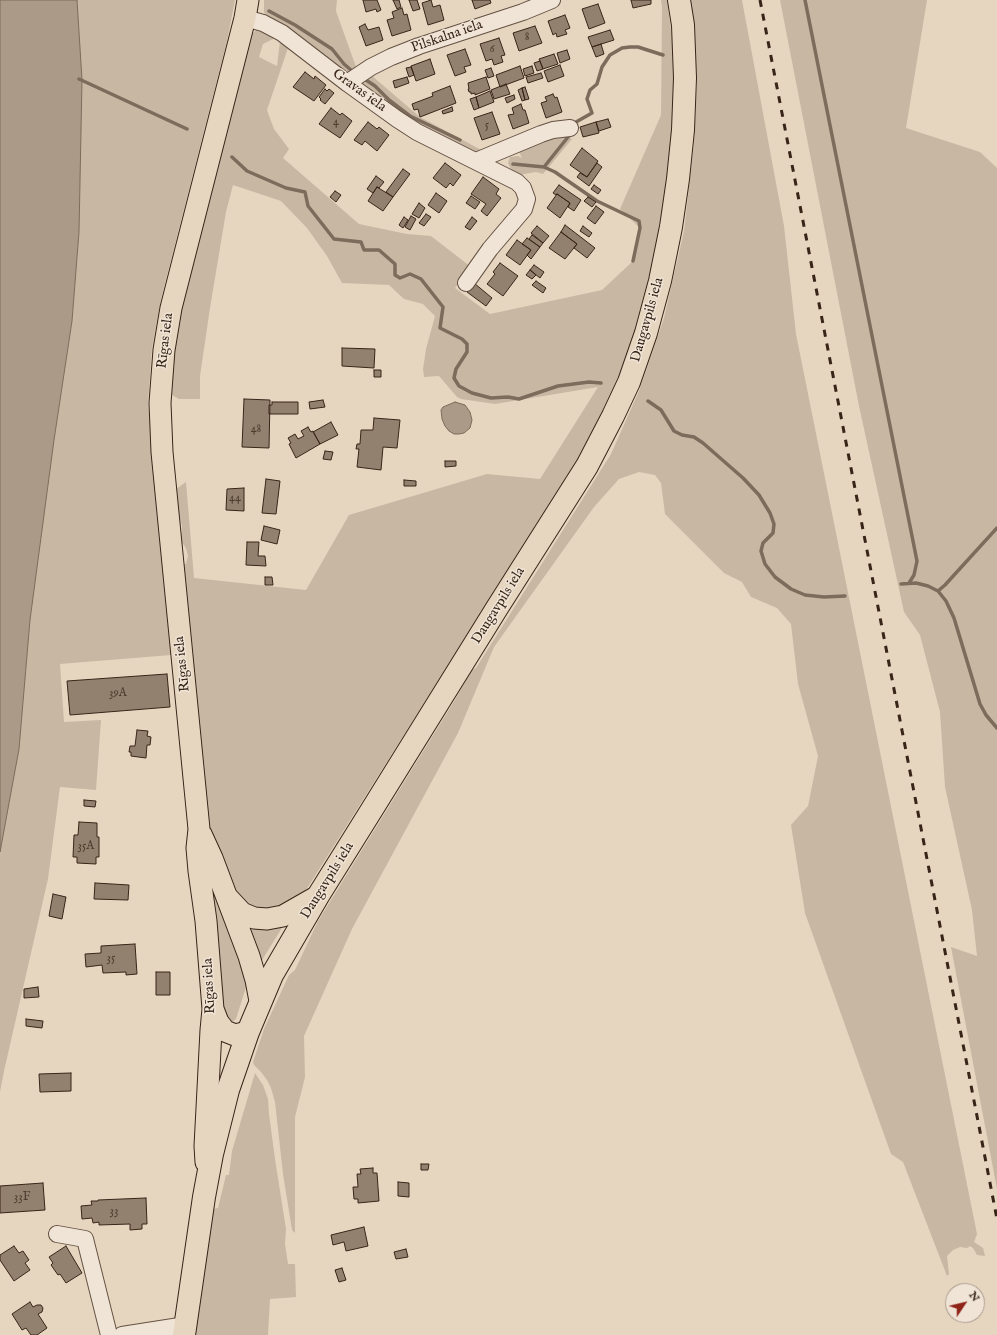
<!DOCTYPE html>
<meta charset="utf-8">
<style>
body{margin:0}
#map{position:relative;width:997px;height:1335px;overflow:hidden;background:#e6d6c0;font-family:"IM FELL English",serif}
canvas{display:block}
.north{position:absolute;left:945px;top:1283px;width:40px;height:40px;box-sizing:border-box;background:#efe4d6;border:1px solid #a6988a;border-radius:50%;rotate:55deg;font-size:11px;font-weight:700;line-height:16px;text-align:center;color:#382518}
.north::after{content:'';display:block;margin:auto;width:14px;height:18px;background:#8f2418;clip-path:polygon(50% 0,100% 100%,50% 72%,0 100%)}
</style>
<div id="map">
<canvas width="997" height="1335"></canvas>
<div class="north">N</div>
</div>
<script>
const ctx = document.querySelector('canvas').getContext('2d');
ctx.lineJoin = 'round';
function paint(path, color) { ctx.fillStyle = color; ctx.fill(path, 'evenodd'); }
const shape = rows => new Path2D(rows.map(r => 'M' + r).join(''));
function strokePath(path, color, width, dash) { ctx.strokeStyle = color; ctx.lineWidth = width; ctx.lineCap = dash ? 'butt' : 'round'; ctx.setLineDash(dash || []); ctx.stroke(path); }
function label(font, color, halo, rows, align = 'center') {
  ctx.font = font + ' "IM FELL English",serif'; ctx.lineWidth = 3; ctx.setLineDash([]); ctx.textBaseline = 'middle'; ctx.strokeStyle = halo; ctx.fillStyle = color; for (const [text, x, y, turn = 0] of rows) {
    ctx.save(); ctx.translate(x, y); ctx.rotate((+turn || 0) * Math.PI / 180); ctx.textAlign = isNaN(turn) ? turn : align; if (halo) ctx.strokeText(text, 0, 0); ctx.fillText(text, 0, 0); ctx.restore();
  }
}
const green = shape([
 [77,0,235,0,227,41,161,299,152,348,148,403,171,655,60,664,64,722,101,720,96,790,60,787,48,879,4,1071,0,1092,0,852,19,749,30,620,54,440,72,321,79,232,82,80],
 [264,0,337,0,336,11,356,67,358,67,350,73,342,72,266,16,264,12],
 [661,0,667,0,672,38,674,76,672,143,669,173,658,245,639,319,611,401,589,445,506,573,301,898,283,912,240,906,211,834,206,816,181,563,186,564,188,556,186,548,181,541,182,526,177,509,176,489,186,482,194,578,306,590,349,515,487,474,540,479,598,387,495,404,461,399,457,397,439,376,424,377,423,369,426,349,435,316,423,304,404,299,389,285,342,283,327,256,307,228,281,201,233,185,226,212,210,308,200,376,200,399,179,399,172,395,170,392,173,335,250,36,256,30,260,29,289,45,267,110,274,129,289,149,283,158,359,224,407,234,431,236,471,267,455,288,490,314,602,290,633,261,640,228,620,209,661,115,662,7],
 [275,38,280,41,277,66,259,57,263,44],
 [688,0,742,0,784,226,796,334,977,1234,974,1242,983,1248,985,1256,977,1255,973,1248,970,1246,967,1248,960,1247,953,1250,947,1256,949,1274,947,1276,903,1162,891,1154,805,913,791,825,808,806,818,756,798,684,791,624,777,608,751,597,742,582,724,573,665,514,661,483,655,475,639,472,619,479,594,507,494,647,458,733,352,929,304,1036,305,1077,295,1117,295,1233,292,1230,283,1174,275,1102,271,1088,267,1080,261,1072,254,1065,253,1062,264,1029,289,975,295,970,318,921,453,703,472,670,476,668,611,454,639,391,664,318,684,231,694,143,697,80],
 [780,0,927,0,906,128,980,152,997,168,997,1189,951,947,977,956,972,910,945,787,940,712,920,635,904,612,859,406],
 [371,75,420,117,485,152,472,153,442,141,362,86,361,82],
 [565,134,572,139,543,174,536,172,519,175,512,171,508,163,510,157,518,156,522,158,517,147],
 [213,879,247,981,246,987,236,1019,231,1023,224,1021,211,880],
 [248,922,285,923,259,965,253,949],
 [255,1073,263,1085,268,1099,269,1114,275,1159,286,1229,285,1244,288,1264,295,1264,296,1297,270,1299,268,1335,195,1335,213,1209,218,1208,226,1175,229,1175,232,1151]
]);
const water = shape([
 [0,0,77,0,82,80,79,232,72,321,54,440,30,620,19,749,0,852,0,0],
 [455,402,465,405,470,412,472,420,470,428,464,433,459,434,454,434,449,431,445,426,442,419,441,410,443,407,455,402]
]);
const stream = shape([
 [805,0,917,561,914,575,909,583],
 [269,11,295,25,332,49,344,64,352,71],
 [79,79,187,129],
 [366,80,375,86,389,100,410,116,460,140],
 [576,122,592,113,587,99,590,90,597,84,602,67,610,55,622,48,630,47,638,47,663,55],
 [232,157,247,171,286,188,305,192,308,206,334,239,361,242,364,250,379,250,395,264,395,275,400,278,410,274,421,279,443,307,440,328,462,339,467,344,467,352,456,369,454,378,459,386,472,393,491,398,508,397,519,399,558,386,589,382,601,383],
 [513,164,544,167,568,137],
 [544,167,555,172,597,201,639,221,640,228,633,261],
 [648,401,661,410,674,431,682,435,694,437,703,443,743,478,759,495,770,513,774,524,773,533,763,543,761,551,765,564,775,577,791,589,805,595,824,597,845,596],
 [901,584,916,583,928,586,938,591,946,601,954,618,980,704,986,715,997,728],
 [938,591,945,585,997,528]
]);
const building = shape([
 [363,0,377,0,381,10,377,12,376,9,366,12,363,0],
 [393,0,399,0,401,7,397,9,393,0],
 [409,0,417,0,420,9,413,11,409,0],
 [431,0,433,7,440,5,444,20,428,25,422,3,431,0],
 [472,0,490,0,491,3,475,9,472,0],
 [631,0,651,0,651,4,633,8,631,0],
 [598,4,605,23,589,29,582,9,598,4],
 [402,8,404,15,407,14,411,30,392,36,387,20,394,18,392,12,402,8],
 [565,15,570,28,565,30,567,34,557,37,556,33,553,35,548,21,565,15],
 [365,24,368,30,379,27,383,40,366,46,359,27,365,24],
 [535,26,542,43,519,51,513,33,535,26],
 [610,30,614,40,592,47,588,37,610,30],
 [499,38,505,55,501,56,503,62,494,65,492,59,486,61,480,44,499,38],
 [601,44,604,54,596,57,592,47,601,44],
 [465,49,471,65,464,67,466,72,455,76,447,55,465,49],
 [567,50,570,59,560,63,557,53,567,50],
 [554,54,558,64,543,69,539,59,554,54],
 [430,59,435,74,416,81,411,66,430,59],
 [540,61,543,69,537,71,534,63,540,61],
 [560,65,564,76,548,82,544,71,560,65],
 [520,66,524,78,500,87,496,75,520,66],
 [532,66,534,73,525,76,523,69,532,66],
 [411,67,414,75,409,77,406,68,411,67],
 [491,68,494,76,488,78,485,70,491,68],
 [305,72,314,79,315,76,326,85,314,101,293,87,305,72],
 [541,73,543,78,528,83,526,77,541,73],
 [407,77,409,83,395,88,393,81,407,77],
 [486,77,490,89,475,95,475,93,471,94,471,92,469,92,468,89,469,89,468,83,486,77],
 [506,84,510,94,494,99,491,90,506,84],
 [450,86,456,103,420,117,418,109,414,110,412,104,433,96,432,93,450,86],
 [525,87,529,99,525,100,522,88,525,87],
 [522,88,525,100,522,101,518,90,522,88],
 [325,89,327,91,329,89,334,93,325,104,320,100,321,99,319,97,325,89],
 [490,91,494,102,479,108,476,97,490,91],
 [553,94,555,98,557,97,562,112,546,118,541,103,547,101,545,97,553,94],
 [514,95,515,99,507,103,505,98,514,95],
 [476,97,479,108,474,110,470,99,476,97],
 [521,104,523,110,525,110,529,123,513,129,508,115,514,114,512,108,521,104],
 [452,107,453,111,443,114,442,111,452,107],
 [331,108,340,115,342,113,352,121,340,138,319,124,331,108],
 [492,112,500,134,482,140,474,118,492,112],
 [608,119,611,127,599,131,596,122,608,119],
 [368,122,377,129,379,127,389,135,377,151,365,141,362,145,354,140,368,122],
 [596,122,599,133,583,137,580,127,596,122],
 [582,148,598,161,587,177,570,165,582,148],
 [445,163,461,175,453,186,450,183,446,188,433,178,445,163],
 [597,163,602,167,589,186,577,177,580,173,587,177,597,163],
 [403,169,410,174,393,197,386,192,403,169],
 [376,176,384,182,379,188,377,187,373,193,367,189,376,176],
 [483,177,499,189,496,194,501,198,487,216,481,211,486,204,471,194,483,177],
 [559,185,581,200,574,211,568,207,570,203,557,194,556,195,553,193,559,185],
 [594,185,601,190,598,194,591,189,594,185],
 [377,187,393,197,383,211,368,201,377,187],
 [335,191,341,195,336,202,330,197,335,191],
 [436,193,447,201,439,213,428,205,436,193],
 [557,194,570,203,560,218,547,208,557,194],
 [471,196,480,202,475,209,466,203,471,196],
 [588,197,596,202,592,207,584,201,588,197],
 [419,203,425,208,419,218,412,214,419,203],
 [596,206,604,212,595,224,587,218,596,206],
 [426,214,431,217,424,226,419,223,426,214],
 [411,216,416,219,410,230,405,227,411,216],
 [404,217,408,220,403,228,399,225,404,217],
 [472,217,477,221,470,230,465,227,472,217],
 [565,225,595,248,587,258,574,248,577,244,561,232,565,225],
 [537,226,549,236,543,243,531,233,537,226],
 [583,226,592,233,589,237,580,231,583,226],
 [561,232,577,244,565,259,549,248,561,232],
 [532,235,543,243,540,247,529,239,532,235],
 [527,238,540,247,531,259,527,255,531,250,522,244,527,238],
 [517,240,531,250,520,265,506,255,517,240],
 [500,263,518,276,503,296,487,284,495,274,493,272,500,263],
 [534,265,544,272,540,278,530,270,534,265],
 [530,270,536,275,532,279,526,275,530,270],
 [536,281,546,288,543,293,532,285,536,281],
 [474,283,492,298,486,306,467,292,474,283],
 [342,348,375,349,374,368,342,366,342,348],
 [374,370,381,370,381,377,374,377,374,370],
 [244,399,270,400,269,448,242,447,244,399],
 [323,400,325,407,310,409,309,402,323,400],
 [272,402,298,402,298,414,269,414,269,405,272,405,272,402],
 [374,418,400,420,397,448,383,447,381,470,357,467,359,449,356,449,357,444,360,444,361,430,373,430,374,418],
 [331,422,338,435,320,444,313,432,331,422],
 [308,427,311,432,313,431,320,444,296,458,289,444,291,443,288,438,295,434,298,439,304,436,301,431,308,427],
 [325,451,333,452,331,460,323,459,325,451],
 [445,461,456,461,456,466,445,467,445,461],
 [266,479,280,481,276,514,262,513,266,479],
 [404,480,416,481,416,486,404,486,404,480],
 [244,488,244,511,226,510,227,489,244,488],
 [264,526,280,530,277,544,261,540,264,526],
 [247,542,259,542,258,556,265,556,266,566,246,565,247,542],
 [265,577,272,577,273,585,265,585,265,577],
 [167,674,170,707,70,715,67,681,167,674],
 [137,730,148,731,147,736,151,737,150,745,147,745,146,758,131,756,131,752,129,752,130,746,135,746,137,730],
 [84,800,96,801,95,807,84,806,84,800],
 [79,822,97,823,97,837,99,837,99,857,96,857,96,864,77,863,77,857,73,857,74,835,78,835,79,822],
 [95,883,129,885,128,900,94,899,95,883],
 [53,894,66,897,62,919,49,916,53,894],
 [135,944,137,974,126,975,126,972,103,973,102,965,86,967,85,954,101,953,101,946,135,944],
 [156,972,170,972,170,995,156,995,156,972],
 [38,987,39,997,24,998,24,989,38,987],
 [26,1019,43,1021,42,1028,26,1026,26,1019],
 [71,1073,71,1091,40,1092,39,1074,71,1073],
 [421,1164,429,1164,428,1170,421,1170,421,1164],
 [373,1168,373,1173,377,1173,379,1201,358,1203,358,1199,354,1199,353,1187,358,1187,357,1174,361,1174,360,1169,373,1168],
 [398,1182,409,1183,409,1197,398,1196,398,1182],
 [43,1183,45,1210,0,1213,0,1186,43,1183],
 [146,1198,147,1224,142,1224,142,1229,130,1230,130,1224,99,1225,99,1222,93,1223,92,1218,82,1219,81,1206,92,1205,91,1201,98,1201,98,1200,146,1198],
 [364,1227,368,1246,346,1251,344,1242,333,1245,331,1235,364,1227],
 [14,1246,19,1253,23,1251,29,1260,25,1263,30,1270,14,1281,0,1260,0,1255,14,1246],
 [66,1246,82,1273,66,1283,60,1274,58,1275,51,1265,53,1263,49,1257,66,1246],
 [406,1249,408,1257,396,1259,394,1252,406,1249],
 [342,1268,346,1280,339,1282,335,1270,342,1268],
 [30,1302,33,1307,37,1305,41,1305,43,1308,42,1312,38,1314,47,1328,37,1335,31,1335,26,1328,22,1330,12,1314,30,1302]
]);
const minor = shape([
 [245,18,263,23,282,33,347,83,397,119,417,132,517,182,523,188,527,199,524,209,490,249,466,283],
 [347,83,371,67,391,57,419,46,523,12,552,0],
 [476,161,541,134,553,130,570,128],
 [57,1234,85,1239,109,1335],
 [122,1335,186,1325]
]);
const major = shape([
 [201,834,212,858,249,956,256,980,260,1001],
 [228,898,242,913,254,918,267,919,283,916,318,896],
 [213,1009,218,1022,225,1031,235,1035,248,1032],
 [206,1162,205,1146,207,1108,211,1030,213,1009,206,921,199,871,197,848,199,829,162,452,160,403,164,350,171,308,245,18,248,0]
]);
const highway = shape([
 [184,1335,204,1197,212,1154,228,1090,248,1032,272,975,318,896,371,811,497,608,587,466,613,416,629,382,646,333,660,281,671,227,678,179,683,130,685,78,683,25,679,0]
]);
const rail = shape([
 [760,0,997,1219]
]);
const numberNames = [
 ["8",527,38],
 ["6",492,50],
 ["4",336,123],
 ["5",487,126],
 ["48",256,430],
 ["44",235,499],
 ["39A",118,694],
 ["35A",86,847],
 ["35",111,959],
 ["33F",22,1198],
 ["33",114,1212]
];
const streetNames = [
 ["Pilskalna iela",447,37,-19],
 ["Gravas iela",359,91,36],
 ["Daugavpils iela",648,320,-74],
 ["Rīgas iela",166,341,-83],
 ["Daugavpils iela",499,606,-58],
 ["Rīgas iela",183,664,-96],
 ["Daugavpils iela",328,881,-58],
 ["Rīgas iela",210,986,-93]
];
paint(green, '#c8b8a3');
paint(water, '#ab9a87');
strokePath(water, '#7d6b5b', 1);
strokePath(stream, '#7d6b5b', 3.5);
paint(building, '#92816f');
strokePath(building, '#382518', 1);
strokePath(minor, '#645142', 18);
strokePath(major, '#382518', 23);
strokePath(highway, '#382518', 24);
strokePath(minor, '#efe4d6', 16);
strokePath(major, '#e6d6c0', 21);
strokePath(highway, '#e6d6c0', 22);
strokePath(rail, '#382518', 3, [7, 7]);
label('12px', '#4e3c2e', null, numberNames);
label('14px', '#382518', '#efe4d6', streetNames);
</script>
